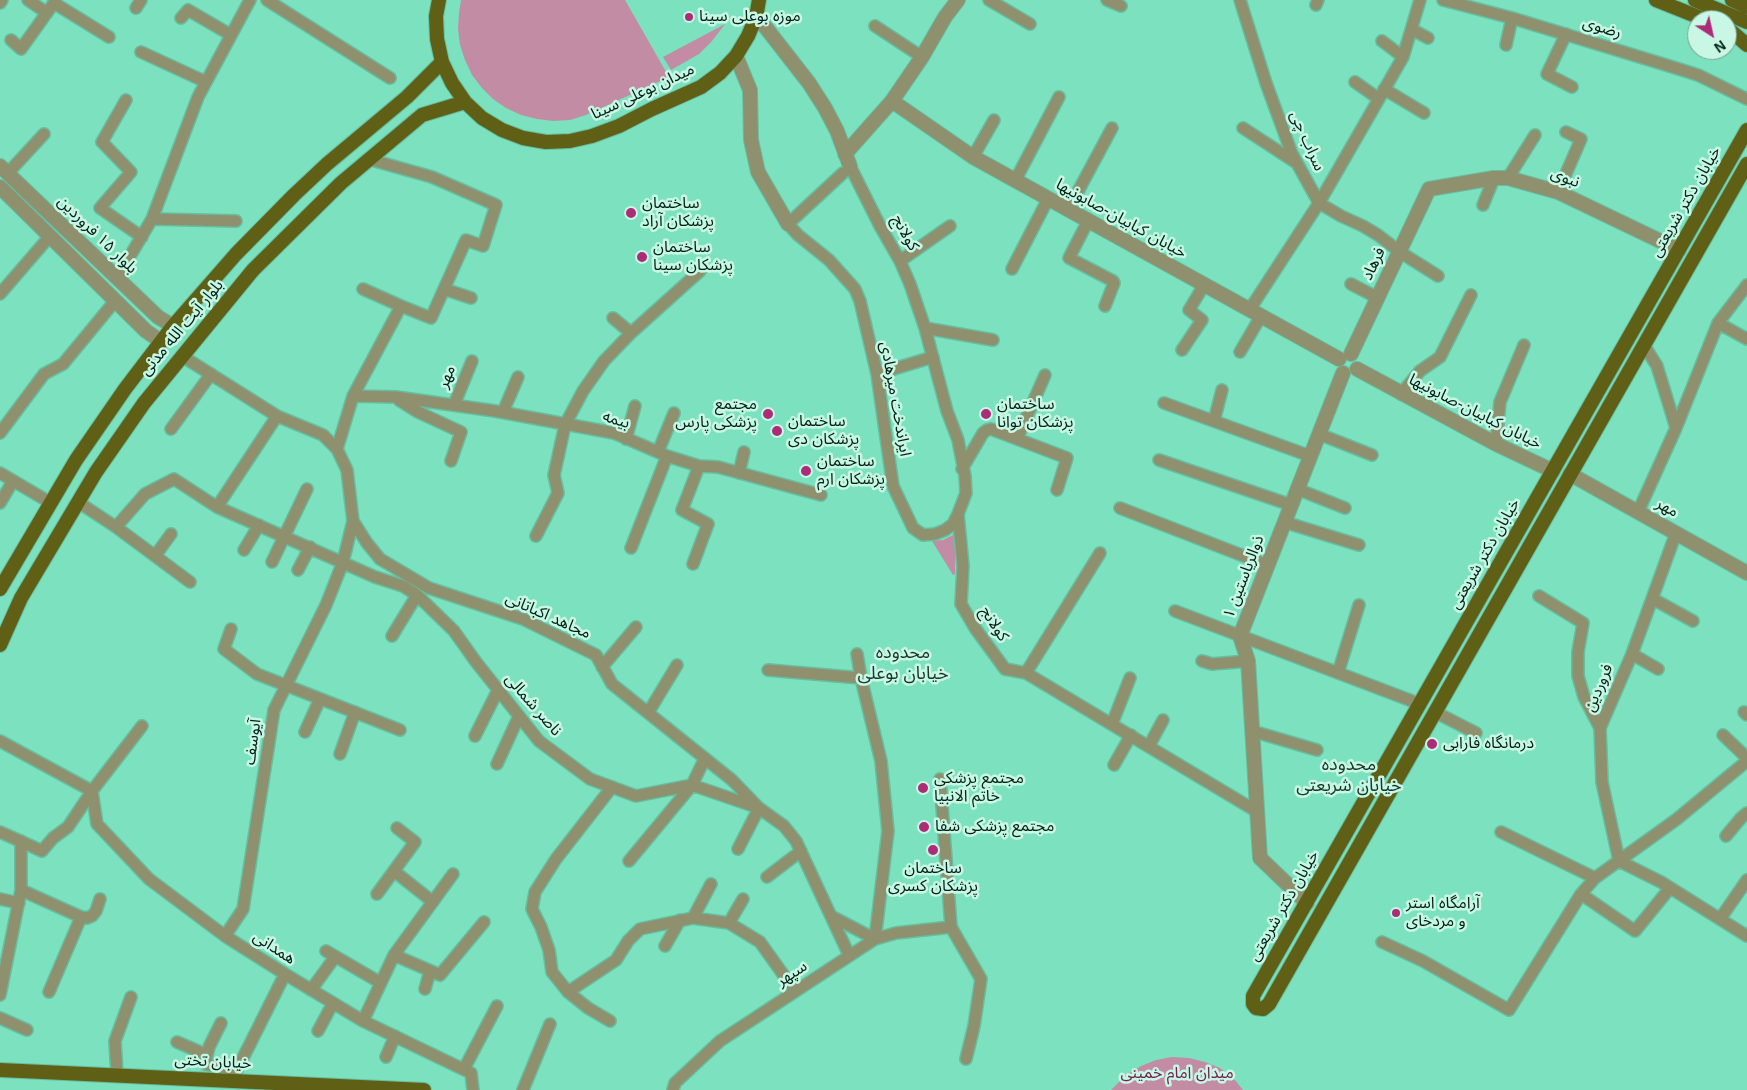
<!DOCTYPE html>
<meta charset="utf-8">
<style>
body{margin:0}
#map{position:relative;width:1747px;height:1090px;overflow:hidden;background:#7ce1be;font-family:Helvetica,sans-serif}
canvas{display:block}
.north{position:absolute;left:1687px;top:10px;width:50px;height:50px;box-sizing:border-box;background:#c8f7e5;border:1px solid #78a193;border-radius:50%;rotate:145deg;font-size:14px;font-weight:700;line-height:20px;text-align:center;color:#002117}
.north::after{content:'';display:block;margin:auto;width:18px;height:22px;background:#ad2b77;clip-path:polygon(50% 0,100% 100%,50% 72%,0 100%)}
</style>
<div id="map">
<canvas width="1747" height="1090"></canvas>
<div class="north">N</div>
</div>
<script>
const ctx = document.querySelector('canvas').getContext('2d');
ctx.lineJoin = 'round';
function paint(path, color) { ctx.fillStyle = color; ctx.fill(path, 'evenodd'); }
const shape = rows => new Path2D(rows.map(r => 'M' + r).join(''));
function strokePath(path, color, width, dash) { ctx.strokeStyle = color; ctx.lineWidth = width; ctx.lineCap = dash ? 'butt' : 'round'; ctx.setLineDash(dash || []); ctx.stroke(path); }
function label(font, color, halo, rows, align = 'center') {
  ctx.font = font + ' Helvetica,"Noto Sans Arabic",sans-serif'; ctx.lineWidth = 5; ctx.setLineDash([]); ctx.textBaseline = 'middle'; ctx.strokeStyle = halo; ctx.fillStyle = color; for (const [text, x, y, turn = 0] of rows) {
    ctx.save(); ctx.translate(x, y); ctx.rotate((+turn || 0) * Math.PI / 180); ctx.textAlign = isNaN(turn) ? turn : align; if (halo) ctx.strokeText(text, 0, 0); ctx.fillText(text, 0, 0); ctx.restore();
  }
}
const green = shape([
 [461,0,625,0,669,77,586,115,570,120,553,121,537,119,521,115,506,108,493,99,482,88,472,75,465,60,460,45,458,29,459,13],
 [725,24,712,41,699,54,671,70,663,57],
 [955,534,955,574,953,575,932,541,943,540],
 [1172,1057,1189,1058,1205,1062,1220,1068,1234,1079,1243,1090,1111,1090,1126,1075,1141,1066,1156,1060]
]);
const minor = shape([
 [28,0,47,13],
 [267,0,390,78],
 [989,0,1030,24],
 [1107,0,1121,6],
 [1240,0,1266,83,1292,154,1319,203,1341,216,1363,226,1378,235,1400,252,1438,276],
 [1443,0,1512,18,1666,65,1698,75,1747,99],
 [0,3,2,0],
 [54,3,109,37],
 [1316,5,1318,0],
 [136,8,141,0],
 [181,18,188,10,231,35],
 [875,26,922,57],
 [1413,30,1428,38],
 [1566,34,1547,74,1572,87],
 [11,40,21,49,56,0],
 [1382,41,1403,57],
 [1506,45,1512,18],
 [141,52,206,82],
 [1355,82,1379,99],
 [1384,89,1424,113],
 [126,100,102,142,131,172,100,208,142,237],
 [1243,128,1295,162],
 [973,157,994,120],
 [8,173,44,134],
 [843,173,788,224,798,235,829,260,855,289,860,301,877,374,893,486,913,528,923,535,935,534,945,530,953,524,958,514,966,493,965,476,958,440,947,411,925,328,910,284,900,261,880,226,850,166],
 [1508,178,1535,135],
 [1015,181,1059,97],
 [1558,192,1581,139,1566,132],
 [1483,205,1494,178],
 [1068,210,1112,128],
 [152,219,236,221],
 [1088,221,1069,258,1113,281,1114,283,1105,306],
 [900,261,950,226],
 [1012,269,1048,199],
 [117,278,152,219,198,97,250,0],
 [1351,284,1378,298],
 [363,289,401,306],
 [444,289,471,298],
 [0,294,50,236],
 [1250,309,1319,203,1403,57,1420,0],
 [613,318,631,333],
 [1718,323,1747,339],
 [925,328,993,340],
 [1644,345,1657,366,1676,428],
 [1182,350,1202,320,1189,310,1204,285],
 [1240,352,1261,316],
 [182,356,277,416,323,435,337,449,347,470,353,521,343,562,326,605,274,710,243,909,225,936],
 [877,374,933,357],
 [1401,394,1420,371,1440,357,1471,295],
 [353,396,396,397,495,411,614,433,667,456,699,466,718,467,821,495],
 [399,400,418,412,461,432,451,461],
 [1164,403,1310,456],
 [454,405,472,361],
 [503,412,518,377],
 [1214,421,1222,390],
 [171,429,211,374],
 [0,433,44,374,63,364,115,301],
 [1319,434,1372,455],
 [626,439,635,406],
 [1017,439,1045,375],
 [1496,444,1500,402,1524,345],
 [337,449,353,396,401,306,431,318,466,240,483,246,496,205,432,177,368,159],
 [658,452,674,413],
 [1159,460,1291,505],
 [962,469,983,433,987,430,991,429,1067,458,1057,490],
 [0,473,51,503],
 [739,473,744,452],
 [1297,489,1345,508],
 [78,502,116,527,190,582],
 [0,503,13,481],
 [217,507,277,416],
 [1120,508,1267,565],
 [1638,512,1676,428,1718,323,1747,285],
 [958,514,963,566,961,604,975,628,1005,669,1026,673,1256,811],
 [353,521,367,543,380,559,429,588,523,619,596,655,612,684,732,780,759,808,784,826,796,841,849,955],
 [1284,522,1359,545],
 [116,527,145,494,174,479,217,507,375,577,403,586,417,595,454,631,476,662,539,741,590,779,636,796,692,785,759,808],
 [536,536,558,493,554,475,565,425,583,391,604,361,631,333,700,271],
 [631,548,667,456],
 [244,550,259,525],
 [155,556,171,534],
 [272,562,307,489],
 [693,564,708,524,682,510,699,466],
 [298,570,310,547],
 [1539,596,1583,623,1578,652,1578,676,1584,697,1600,728],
 [1653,599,1693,621],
 [1175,611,1420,704],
 [231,629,224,649,257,674,400,730],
 [392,636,417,595],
 [1632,654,1658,669],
 [1202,661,1212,664,1248,661],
 [602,667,636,627],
 [768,670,861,678],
 [1026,673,1100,553],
 [1338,673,1359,605],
 [1435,712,1476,733],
 [1744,712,1747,715],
 [648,713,677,665],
 [1112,724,1130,678],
 [1252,731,1317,750],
 [305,732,320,699],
 [1723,735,1747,758],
 [475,736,498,690],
 [0,741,92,791],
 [1149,746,1163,720],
 [340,754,355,712],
 [497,764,519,716],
 [1114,765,1131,735],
 [940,779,951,927,981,979,974,1026,966,1059],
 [92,791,97,824,149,879,225,936,285,974,363,1021,471,1073,473,1090],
 [0,832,42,851,53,838,68,827,92,791,142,726],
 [1501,832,1595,878],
 [1726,836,1741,818,1747,813],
 [738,849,759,808],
 [629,861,692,785,705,758],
 [1619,861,1602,782,1600,728,1632,654,1676,533],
 [1619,861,1661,882,1747,936],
 [394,871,433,902],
 [767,877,801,851],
 [21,890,81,917,49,992],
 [377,894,415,842,397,828],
 [1581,894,1635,931,1670,888],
 [0,899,19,903],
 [831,916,875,939,888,831,881,761,861,678,857,654],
 [81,917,87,918,92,916,96,911,100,899],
 [693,918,711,884],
 [1720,919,1747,880],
 [729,923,743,899],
 [1382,942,1423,961,1509,1010,1581,894,1595,878,1677,819,1747,761],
 [665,946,680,920],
 [326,951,381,983],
 [394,955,440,975,484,922],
 [425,989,430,971],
 [311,990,335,957],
 [568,992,616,960,628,941,640,929,693,918,729,923,760,942,795,991],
 [0,995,21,890,21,841],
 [0,1018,27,1030],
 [363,1021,394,955,453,874],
 [610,1021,588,1008,568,992,552,972,549,950,541,927,532,909,535,892,556,859,612,787],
 [221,1023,209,1047,205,1064,237,1070],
 [318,1031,333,1003],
 [177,1042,207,1055],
 [386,1057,395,1036],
 [464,1069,497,1006],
 [117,1075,115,1041,131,997],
 [233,1081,237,1070,285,974],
 [523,1090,550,1024],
 [673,1090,675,1083,720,1041,875,939,896,933,951,927]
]);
const tertiary = shape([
 [756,15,809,83,825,108,837,131,850,166],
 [736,56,750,90,751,140,758,172,788,224],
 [892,101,973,157,1339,359],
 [845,154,892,101,922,57,945,17,958,0],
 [0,166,158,317,173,326],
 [0,187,146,331,162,342],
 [1351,354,1429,189,1494,178,1508,178,1558,192,1679,250],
 [1357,369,1496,444,1553,471],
 [1570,474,1747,573],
 [1307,903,1260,858,1248,661,1240,636,1343,373]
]);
const primary = shape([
 [439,0,436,16,437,39,442,62,452,83,465,102,482,118,502,130,523,138,546,142,570,141,592,136,619,126,652,109,701,87,720,73,736,56,748,36,756,17,759,0],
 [1656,0,1706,20],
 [1695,0,1747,22],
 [1732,0,1747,7],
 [1731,31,1747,45],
 [1747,130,1253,996,1253,1004,1256,1008,1263,1009,1269,1004,1747,164],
 [0,589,76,460,125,389,173,326,236,254,294,195,327,164,407,97,442,62],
 [0,645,21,598,96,472,144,403,253,270,341,183,422,115,465,102],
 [0,1070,424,1090]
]);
const markers = [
 [689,17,5,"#ad2b77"],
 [631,213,6,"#ad2b77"],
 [642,257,6,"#ad2b77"],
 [768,414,6,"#ad2b77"],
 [986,414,6,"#ad2b77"],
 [777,431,6,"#ad2b77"],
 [806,471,6,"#ad2b77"],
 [1432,744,6,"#ad2b77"],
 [923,788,6,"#ad2b77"],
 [924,827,6,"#ad2b77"],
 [933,850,6,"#ad2b77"],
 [1396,913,5,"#ad2b77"]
];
const poiNames = [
 ["موزه بوعلی سینا",699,17],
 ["ساختمان",642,204],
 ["پزشکان آراد",642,222],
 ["ساختمان",653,248],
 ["پزشکان سینا",653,266],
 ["مجتمع",757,405,"right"],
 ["پزشکی پارس",757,423,"right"],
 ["ساختمان",997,405],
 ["پزشکان توانا",997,423],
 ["ساختمان",788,422],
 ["پزشکان دی",788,440],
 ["ساختمان",817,462],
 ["پزشکان ارم",817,480],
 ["درمانگاه فارابی",1443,744],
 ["مجتمع پزشکی",934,779],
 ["خاتم الانبیا",934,797],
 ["مجتمع پزشکی شفا",935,827],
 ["ساختمان",933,869,"center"],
 ["پزشکان کسری",933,887,"center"],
 ["آرامگاه استر",1406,904],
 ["و مردخای",1406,922]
];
const streetNames = [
 ["رضوی",1602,28,17],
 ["میدان بوعلی سینا",643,92,-25],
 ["سراب چی",1307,141,66],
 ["نبوی",1565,178,21],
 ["خیابان دکتر شریعتی",1686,202,-60],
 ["خیابان کبابیان-صابونیها",1121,219,29],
 ["کولانج",905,233,61],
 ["بلوار ۱۵ فروردین",97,235,44],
 ["فرهاد",1374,264,-64],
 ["بلوار آیت الله مدنی",182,328,-50],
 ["مهر",447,377,-68],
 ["ایراندخت میرهادی",895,399,80],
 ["خیابان کبابیان-صابونیها",1475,412,27],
 ["بیمه",616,420,17],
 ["مهر",1667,508,29],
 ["خیابان دکتر شریعتی",1485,554,-60],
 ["ذوالریاستین ۱",1244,577,-69],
 ["مجاهد اکباتانی",548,616,24],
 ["کولانج",994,624,57],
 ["فروردین",1599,688,-67],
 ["ناصر شمالی",533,705,49],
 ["آیوسف",253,742,-82],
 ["خیابان دکتر شریعتی",1284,906,-60],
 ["همدانی",274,948,33],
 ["سپهر",792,974,-34],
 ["خیابان تختی",213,1062,3]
];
const parkNames = [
 ["میدان امام خمینی",1177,1074]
];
const neighbourhoodNames = [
 ["محدوده",903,653],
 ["خیابان بوعلی",903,674],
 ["محدوده",1349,765],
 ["خیابان شریعتی",1349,786]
];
paint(green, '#c28ca5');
strokePath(minor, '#66bea0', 14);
strokePath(tertiary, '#66bea0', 16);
strokePath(primary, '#66bea0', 16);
strokePath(minor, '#8f906e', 11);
strokePath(tertiary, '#8f906e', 14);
strokePath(primary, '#5f5f16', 14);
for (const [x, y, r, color] of markers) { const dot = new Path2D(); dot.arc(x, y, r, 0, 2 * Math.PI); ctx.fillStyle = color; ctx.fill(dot); strokePath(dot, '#c8f7e5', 2); }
label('16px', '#002117', '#c8f7e5', poiNames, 'left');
label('16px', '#002117', '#c8f7e5', streetNames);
label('16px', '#70234e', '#c8f7e5', parkNames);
label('18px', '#17372d', '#c8f7e5', neighbourhoodNames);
</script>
